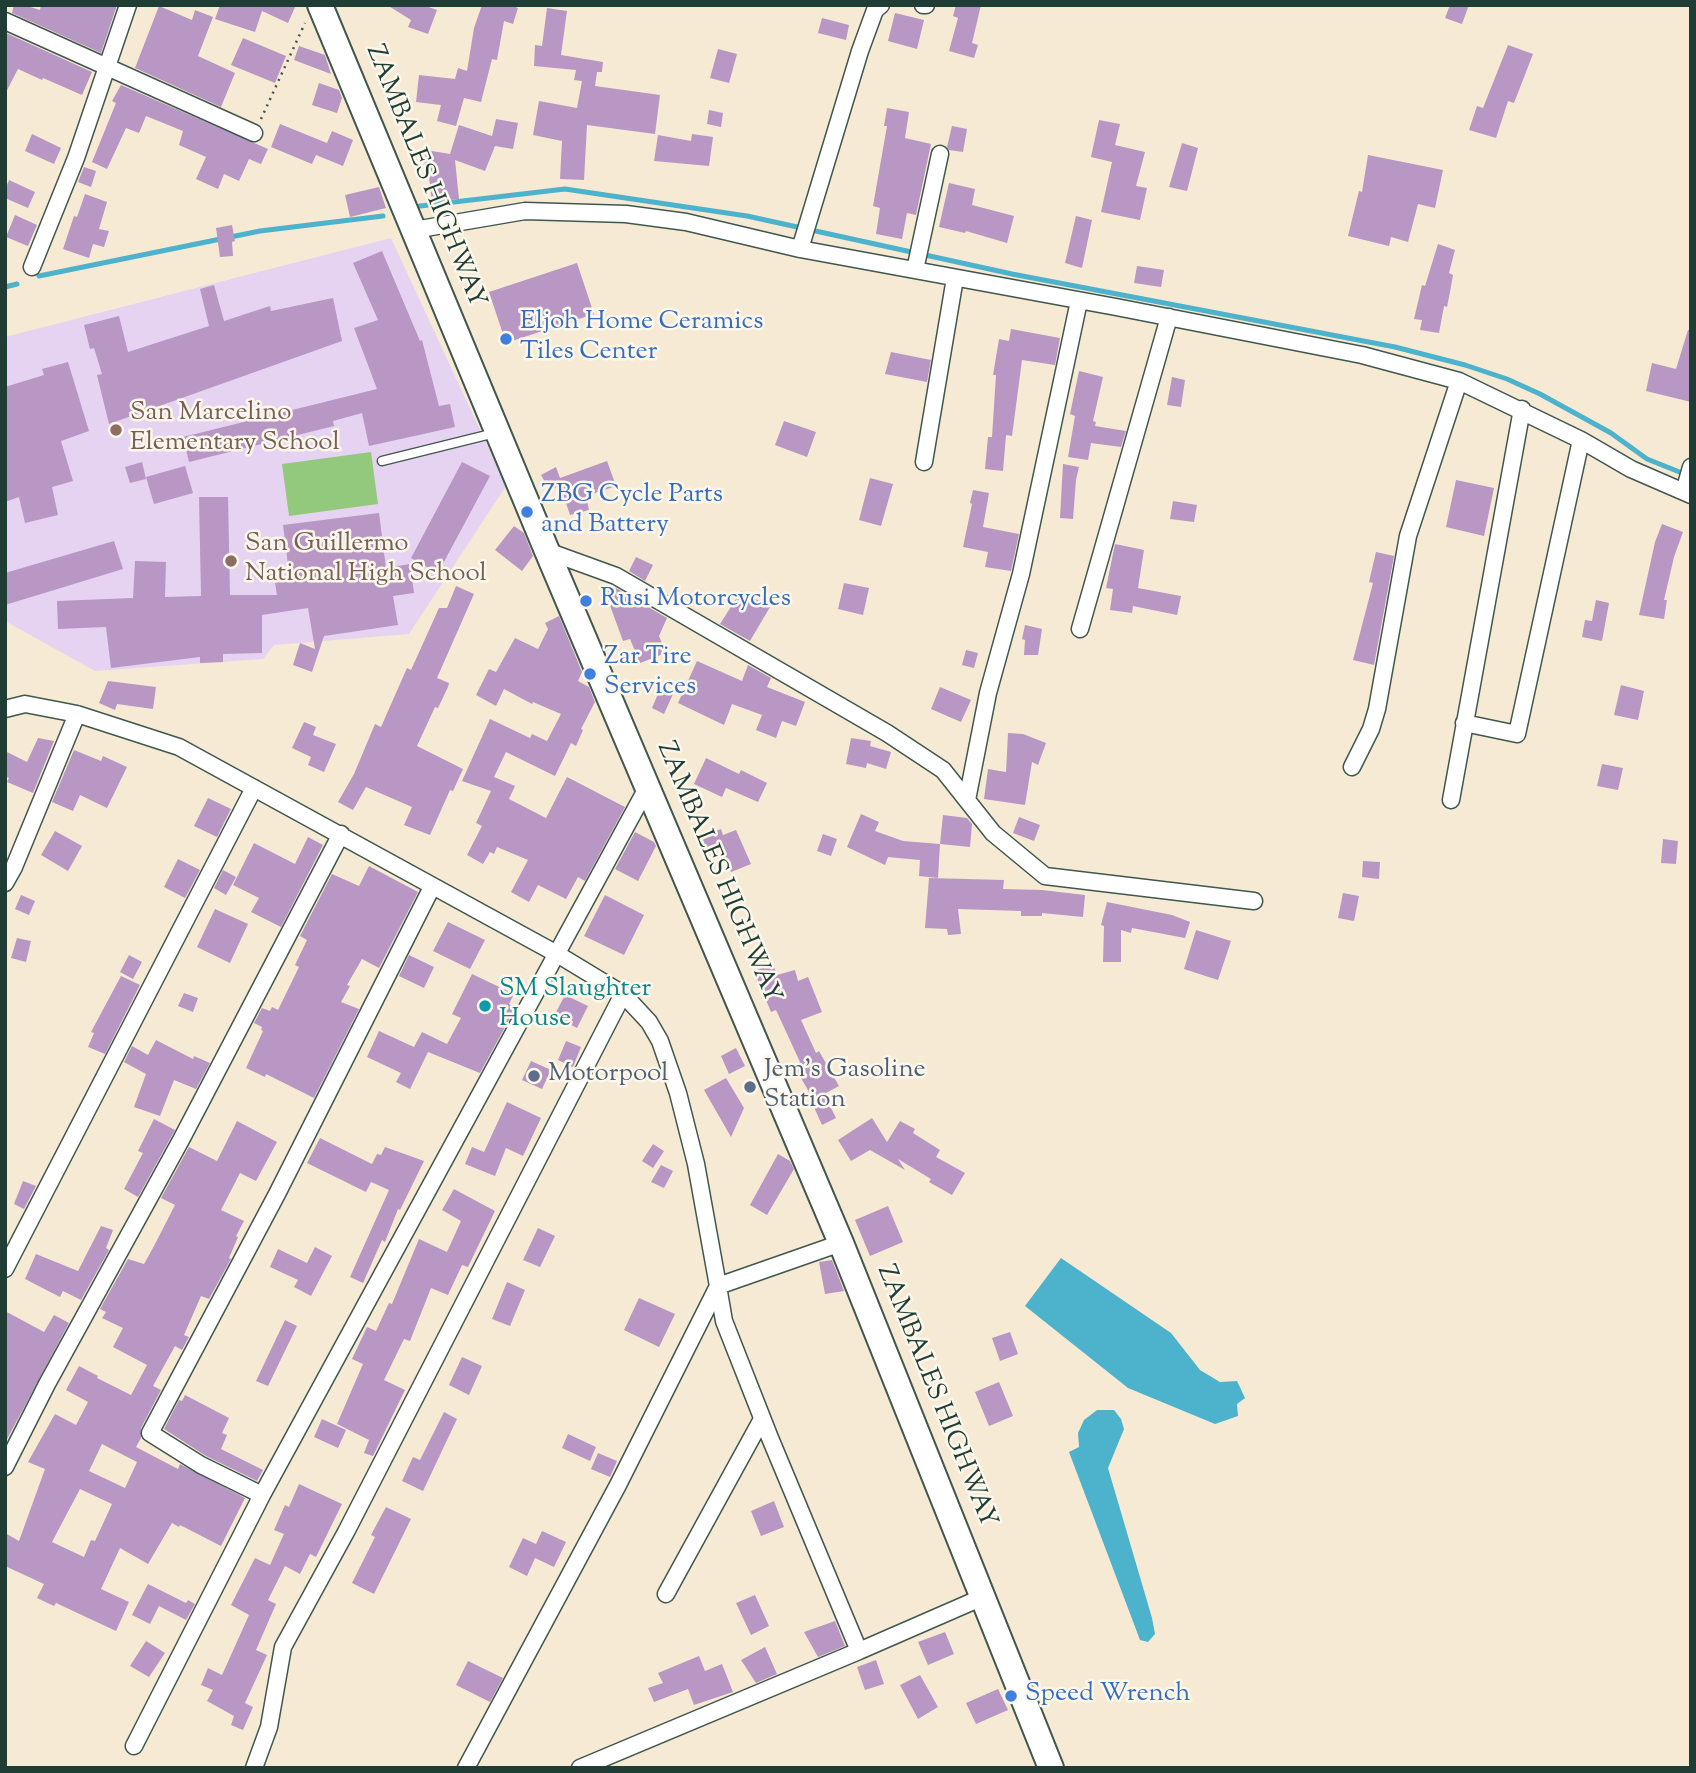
<!DOCTYPE html>
<style>
body{margin:0}
#map{position:relative;width:1696px;height:1773px;overflow:hidden;background:#f6ead4;font-family:"Sorts Mill Goudy",serif}
canvas{display:block}
.frame{position:absolute;inset:0;border:7px solid #1f3d34;pointer-events:none}
</style>
<div id="map">
<canvas width="1696" height="1773"></canvas>
<div class="frame"></div>
</div>
<script>
const ctx = document.querySelector('canvas').getContext('2d');
ctx.lineJoin = 'round';
function paint(path, color) { ctx.fillStyle = color; ctx.fill(path, 'evenodd'); }
const shape = rows => new Path2D(rows.map(r => 'M' + r).join(''));
function strokePath(path, color, width, dash) { ctx.strokeStyle = color; ctx.lineWidth = width; ctx.lineCap = dash ? 'butt' : 'round'; ctx.setLineDash(dash || []); ctx.stroke(path); }
function label(font, color, halo, rows, align = 'center') {
  ctx.font = font + ' "Sorts Mill Goudy",serif'; ctx.lineWidth = 5; ctx.setLineDash([]); ctx.textBaseline = 'middle'; ctx.strokeStyle = halo; ctx.fillStyle = color; for (const [text, x, y, turn = 0] of rows) {
    ctx.save(); ctx.translate(x, y); ctx.rotate((+turn || 0) * Math.PI / 180); ctx.textAlign = isNaN(turn) ? turn : align; if (halo) ctx.strokeText(text, 0, 0); ctx.fillText(text, 0, 0); ctx.restore();
  }
}
const built = shape([
 [391,238,506,486,409,634,274,645,263,659,95,671,5,621,5,337]
]);
const green = shape([
 [371,452,378,504,289,516,282,464]
]);
const water = shape([
 [1061,1258,1171,1333,1200,1370,1220,1382,1237,1381,1245,1398,1237,1404,1238,1416,1215,1424,1128,1388,1025,1306],
 [1097,1410,1114,1410,1121,1419,1124,1429,1108,1468,1152,1618,1155,1634,1148,1642,1140,1640,1069,1452,1079,1447,1078,1433,1084,1420]
]);
const stream = shape([
 [420,206,565,189,747,216,1012,274,1395,347,1465,365,1507,379,1540,394,1611,433,1647,459,1687,475],
 [39,276,260,231,383,216],
 [5,287,17,284]
]);
const building = shape([
 [14,5,24,5,40,10,41,5,117,5,101,53,12,13],
 [220,5,296,5,288,23,262,11,255,32,215,19],
 [387,5,423,5,437,10,428,34,408,27,411,20],
 [482,5,511,5,518,8,513,24,504,21,497,60,492,59,481,102,464,98,456,126,437,121,441,105,416,102,419,75,455,79,458,68,467,71,474,28],
 [956,5,981,5,972,43,978,45,974,58,949,51,958,18,953,16],
 [1450,5,1469,5,1462,24,1445,18],
 [159,6,192,20,195,10,213,17,198,56,235,73,221,107,135,68],
 [547,8,567,11,561,55,603,62,602,72,597,72,595,86,660,95,655,134,587,125,584,180,560,179,562,141,533,135,539,101,577,108,582,81,574,80,576,70,534,66,535,45,542,46],
 [895,13,924,20,917,49,888,41],
 [822,18,849,25,846,40,818,33],
 [6,33,92,72,82,95,43,78,42,80,18,69,5,94],
 [243,38,286,56,275,83,231,65],
 [1508,45,1533,54,1514,103,1508,101,1496,138,1469,130,1477,106,1483,108],
 [299,46,325,55,331,74,294,60],
 [718,49,737,54,729,83,710,78],
 [319,83,339,90,342,98,337,113,312,105],
 [121,85,268,149,261,164,249,159,239,181,224,174,218,189,196,179,206,157,179,145,183,131,146,116,139,133,126,128,107,169,92,162,116,103,112,101],
 [887,108,909,112,905,138,931,144,916,215,907,213,902,239,876,234,880,208,873,206,887,126,884,126],
 [709,110,723,113,721,127,707,124],
 [496,119,518,123,513,149,495,146,485,171,455,160,459,199,432,202,428,168,424,168,426,150,450,154,459,125,492,136],
 [1099,120,1120,124,1115,145,1145,152,1136,186,1147,188,1140,220,1101,212,1112,162,1091,157],
 [280,124,327,143,332,131,353,140,343,166,316,155,312,164,271,147],
 [952,126,967,129,963,152,949,150,947,147],
 [32,134,61,148,54,164,25,151],
 [692,134,713,137,709,166,654,161,658,135,691,141],
 [1182,143,1198,148,1187,191,1169,187],
 [1368,155,1443,170,1435,208,1418,204,1408,242,1391,237,1389,246,1348,236,1359,191,1362,192],
 [84,167,96,171,91,187,78,182],
 [9,180,35,192,28,208,5,198,5,190],
 [949,183,975,189,972,205,1014,216,1007,243,966,231,965,233,939,227],
 [379,187,386,208,350,217,345,195],
 [85,194,107,202,99,229,109,231,104,247,93,244,89,258,63,249,74,216,77,217],
 [15,215,37,225,28,246,6,237],
 [1076,216,1092,220,1082,268,1065,263],
 [232,225,235,241,232,242,233,256,220,257,216,228],
 [1438,244,1455,250,1449,273,1453,275,1450,292,1447,307,1444,306,1439,333,1420,330,1422,320,1414,319,1422,285,1425,286],
 [382,251,420,341,422,340,439,406,450,404,455,427,369,446,362,413,333,421,334,426,189,462,183,437,377,389,354,328,378,320,353,263],
 [577,263,594,314,506,343,489,292],
 [1137,266,1164,270,1161,287,1134,283],
 [214,285,224,321,270,306,271,311,333,298,342,341,109,424,97,375,102,374,94,348,90,349,84,325,119,316,128,352,209,326,200,289],
 [1011,329,1060,338,1055,365,1022,360,1012,436,1006,435,1003,471,985,469,988,437,992,437,996,375,993,375,999,339,1009,341],
 [1688,330,1691,330,1691,402,1646,391,1652,363,1676,369],
 [891,352,931,360,927,382,885,374],
 [68,362,89,431,61,441,73,481,52,487,58,515,25,523,19,497,5,502,5,387,44,375,42,369],
 [1079,371,1103,377,1093,421,1096,422,1095,426,1126,431,1121,447,1091,443,1088,460,1068,457,1075,416,1070,414],
 [1172,377,1185,380,1181,407,1167,405],
 [784,421,816,432,807,457,775,445],
 [607,461,616,486,586,496,589,510,570,515,560,485,550,491,541,475,556,467,560,478],
 [142,462,146,479,130,483,125,467],
 [462,462,490,476,438,573,411,558],
 [1063,464,1079,467,1076,480,1073,519,1060,518],
 [185,466,193,493,154,504,146,477],
 [870,478,893,484,881,526,859,520],
 [1456,480,1494,488,1484,536,1446,527],
 [973,490,989,493,983,527,1019,534,1011,571,985,567,988,552,963,547,972,504,970,503],
 [199,497,228,497,230,595,277,595,275,583,290,581,283,525,379,513,386,568,410,564,414,593,393,596,398,625,324,636,312,672,293,665,300,643,315,649,308,608,262,615,262,653,223,654,223,662,200,663,200,657,111,668,106,627,58,629,57,601,133,598,135,561,166,562,165,597,201,596],
 [1173,501,1197,505,1194,522,1170,519],
 [1662,524,1683,532,1674,557,1664,600,1667,600,1664,619,1639,615,1655,542],
 [514,526,524,533,533,556,522,571,495,550],
 [114,541,123,569,5,605,5,573],
 [1115,544,1144,550,1138,588,1181,596,1177,615,1133,606,1132,613,1110,610,1113,589,1106,588],
 [1376,552,1394,556,1374,665,1353,660,1373,583,1369,582],
 [636,557,653,565,645,581,629,571],
 [844,583,869,588,863,615,838,609],
 [456,586,474,594,437,678,449,683,448,687,438,708,435,707,417,746,463,769,453,791,450,790,430,835,404,825,412,807,366,787,353,810,338,802,354,774,375,724,381,727,407,668,411,670,439,608,447,608],
 [616,588,667,618,659,636,666,653,640,663,630,639,623,641,605,592],
 [741,591,770,607,750,641,720,624],
 [1596,600,1609,603,1602,641,1582,637,1585,620,1592,621],
 [559,616,582,672,578,681,589,687,595,702,581,729,583,730,576,746,571,743,555,776,506,752,494,777,515,786,509,799,546,818,567,777,625,807,585,881,578,877,566,899,538,885,529,902,511,892,528,860,497,847,494,854,490,852,483,864,467,855,482,826,476,823,491,791,462,781,490,719,530,738,532,734,547,741,561,714,533,702,532,704,504,689,496,706,476,695,489,669,496,672,515,638,538,649,548,629,545,623],
 [1025,625,1042,629,1038,655,1024,655,1025,640,1022,639],
 [966,650,978,653,974,668,962,665],
 [697,661,742,681,748,665,771,678,767,687,805,702,796,726,782,721,776,738,756,730,762,715,732,704,724,725,678,703],
 [108,681,156,687,153,709,117,704,115,710,99,703],
 [1621,685,1644,691,1638,720,1614,715],
 [940,687,971,700,961,722,931,709],
 [660,689,673,694,664,714,652,708],
 [304,722,316,727,313,735,336,744,324,772,308,765,311,757,292,748],
 [1008,733,1023,734,1046,743,1038,765,1032,762,1025,805,984,799,988,769,1006,772],
 [38,738,54,741,33,793,7,782,9,778,5,776,5,751,27,762],
 [851,738,871,741,870,746,891,752,886,769,867,763,866,768,846,764],
 [74,750,101,761,103,756,127,767,107,808,80,795,73,811,52,802],
 [706,758,739,774,741,770,767,783,758,802,726,788,722,797,694,784],
 [1602,764,1623,768,1618,790,1597,786],
 [208,798,231,809,217,837,194,826],
 [861,814,879,822,875,831,903,841,940,844,938,878,919,876,920,860,888,857,885,865,847,847],
 [943,815,967,818,972,824,970,847,940,844],
 [1019,817,1040,825,1034,841,1013,833],
 [721,829,723,835,736,830,751,864,731,872,719,847,708,852,702,837],
 [55,831,82,846,68,871,41,855],
 [635,832,654,842,656,846,638,881,615,869],
 [823,834,837,839,831,856,817,851],
 [308,837,323,845,281,927,251,912,259,898,233,885,254,843,295,864],
 [1663,839,1678,841,1676,864,1661,863],
 [178,859,200,870,185,898,164,887],
 [1363,861,1380,862,1379,879,1362,877],
 [369,866,418,892,379,968,362,959,347,985,350,986,341,1002,359,1009,314,1098,266,1074,265,1077,246,1068,263,1031,261,1030,262,1027,254,1023,262,1008,270,1011,272,1007,278,1010,299,967,295,965,307,940,300,936,332,874,359,886],
 [223,870,236,877,226,895,214,888],
 [929,878,1004,880,1003,889,1042,890,1085,895,1083,917,1042,913,1042,916,1021,916,1021,911,958,909,961,934,948,935,947,929,925,928],
 [1343,893,1359,896,1354,921,1338,918],
 [21,895,35,901,29,915,15,909],
 [605,895,644,915,624,955,584,936],
 [1107,902,1172,915,1190,922,1185,938,1132,928,1131,933,1121,930,1121,962,1103,962,1104,926,1101,925],
 [215,909,248,924,230,963,197,947],
 [448,922,485,940,470,969,433,951],
 [1196,930,1231,941,1218,980,1184,969],
 [17,938,31,941,26,962,11,958],
 [129,955,142,962,133,979,120,972],
 [409,955,434,967,424,988,399,976],
 [773,964,777,975,795,970,798,981,808,977,822,1012,801,1020,816,1053,819,1051,839,1086,824,1094,836,1118,822,1125,813,1105,816,1104,794,1066,800,1062,776,1010,771,1012,754,971],
 [472,974,514,994,509,1004,516,1007,480,1073,428,1052,410,1089,396,1082,401,1073,367,1057,379,1031,414,1047,422,1032,447,1044,461,1018,452,1014],
 [121,976,140,985,105,1054,88,1047,94,1033,91,1032],
 [184,993,198,998,193,1012,178,1006],
 [565,995,588,1006,577,1028,554,1016],
 [156,1040,193,1059,194,1056,210,1063,196,1089,174,1080,160,1116,134,1107,146,1074,124,1062,132,1046,148,1055],
 [566,1041,581,1047,573,1067,558,1060],
 [736,1048,745,1066,729,1074,721,1056],
 [531,1061,551,1070,542,1089,522,1080],
 [726,1078,744,1108,731,1137,704,1090],
 [507,1102,541,1118,523,1156,506,1148,495,1176,465,1164,472,1147,484,1152],
 [872,1118,887,1142,900,1121,915,1129,913,1133,940,1150,936,1157,965,1173,952,1195,929,1182,931,1179,898,1159,905,1170,870,1150,851,1161,838,1140],
 [154,1119,175,1130,138,1197,124,1189,143,1153,138,1151],
 [237,1121,277,1142,256,1181,240,1173,221,1210,244,1221,236,1236,238,1237,229,1258,231,1259,209,1299,201,1296,184,1335,189,1337,182,1350,175,1346,153,1386,161,1390,141,1428,141,1438,136,1447,178,1469,180,1464,245,1498,221,1546,180,1525,179,1527,172,1523,148,1564,120,1548,101,1589,129,1602,116,1631,56,1603,54,1606,37,1598,44,1584,5,1566,5,1533,19,1541,45,1469,28,1462,55,1414,76,1425,88,1402,66,1390,79,1366,98,1376,97,1378,131,1395,147,1365,113,1347,123,1328,102,1318,106,1312,100,1309,128,1259,144,1264,154,1246,175,1205,161,1198,189,1147,217,1161],
 [102,1444,137,1462,125,1488,89,1471],
 [80,1489,112,1504,95,1541,91,1540,84,1557,52,1542],
 [320,1138,372,1164,377,1154,381,1155,385,1147,424,1161,400,1210,398,1209,385,1242,382,1240,363,1283,350,1277,389,1190,371,1182,366,1192,307,1163],
 [653,1144,664,1151,653,1168,642,1161],
 [778,1154,790,1161,794,1169,767,1215,750,1205],
 [661,1165,673,1171,664,1188,651,1182],
 [23,1181,36,1186,24,1209,14,1204],
 [454,1189,495,1211,468,1267,462,1265,448,1295,431,1288,410,1341,404,1339,384,1380,405,1390,373,1456,364,1453,369,1440,337,1424,363,1364,352,1359,367,1327,376,1331,389,1303,392,1304,419,1239,447,1252,461,1221,442,1210],
 [888,1206,903,1242,870,1256,855,1220],
 [101,1226,113,1230,106,1248,109,1250,81,1300,63,1291,60,1297,25,1279,36,1254,78,1271],
 [538,1228,555,1236,540,1267,523,1260],
 [315,1247,332,1256,311,1296,294,1287,298,1280,270,1267,278,1249,307,1263],
 [832,1260,844,1291,825,1294,819,1262],
 [507,1282,525,1290,510,1326,492,1319],
 [639,1298,675,1314,659,1347,624,1330],
 [5,1311,44,1332,54,1315,69,1323,5,1443],
 [285,1320,297,1326,268,1386,256,1381],
 [1010,1332,1018,1354,1000,1361,992,1338],
 [462,1357,482,1366,469,1395,449,1385],
 [999,1382,1013,1416,989,1426,975,1392],
 [185,1395,229,1418,222,1433,227,1435,221,1449,263,1470,257,1481,206,1456,164,1429,179,1400,182,1401],
 [444,1412,457,1419,423,1491,402,1481,413,1457,420,1460],
 [322,1419,346,1430,338,1448,314,1437],
 [568,1434,596,1447,590,1461,562,1448],
 [598,1453,617,1461,610,1477,591,1469],
 [299,1484,342,1504,316,1557,310,1554,300,1574,285,1566,268,1600,276,1604,256,1650,267,1655,245,1703,253,1707,243,1730,231,1725,234,1716,207,1701,213,1690,201,1685,208,1668,222,1675,249,1615,231,1605,255,1558,270,1565,284,1534,274,1530,285,1505,289,1507],
 [774,1501,784,1527,761,1536,751,1511],
 [386,1507,411,1519,374,1594,352,1583,375,1537,371,1535],
 [542,1531,566,1542,554,1567,535,1558,527,1576,509,1567,523,1538,536,1544],
 [148,1584,186,1603,188,1600,195,1604,186,1620,159,1606,150,1624,132,1615],
 [755,1595,769,1626,751,1635,736,1603],
 [835,1621,845,1646,818,1657,804,1632],
 [945,1632,954,1654,928,1665,918,1642],
 [146,1641,165,1653,149,1677,130,1666],
 [765,1647,777,1674,756,1683,741,1660],
 [699,1656,705,1671,722,1664,733,1692,694,1705,688,1689,654,1702,648,1688,663,1683,658,1673],
 [876,1660,884,1684,865,1690,857,1667],
 [468,1661,503,1678,490,1702,456,1685],
 [920,1675,938,1707,918,1719,900,1685],
 [998,1689,1008,1710,976,1724,966,1703]
]);
const path = shape([
 [261,119,305,23]
]);
const lane = shape([
 [382,461,495,433]
]);
const street = shape([
 [923,5,926,5],
 [5,21,254,133],
 [414,230,525,211,626,214,686,222,800,249,1116,307,1362,355,1459,381,1581,440,1631,469,1691,495],
 [800,249,860,51,875,10,881,5],
 [32,267,76,158,128,5],
 [915,270,940,154],
 [924,462,955,278],
 [1684,492,1691,467],
 [547,551,616,576,887,733,943,770,993,833,1045,876,1254,901],
 [1080,629,1169,317],
 [5,709,25,704,77,714,179,747,557,954,623,994,649,1022,660,1041,678,1093,696,1164,718,1286,618,1485,466,1768],
 [1464,723,1517,734,1581,440],
 [1352,767,1371,729,1377,709,1408,536,1459,381],
 [967,800,988,693,1021,574,1079,301],
 [1451,800,1522,409],
 [5,883,14,867,77,714],
 [5,1269,254,788],
 [5,1467,47,1384,181,1140,341,834],
 [262,1495,201,1465,150,1433,277,1194,432,887],
 [666,1594,762,1419],
 [859,1651,983,1597],
 [134,1746,262,1495,648,786],
 [254,1768,269,1727,283,1647,346,1532,623,994],
 [580,1768,859,1651,770,1438,724,1321,718,1286,841,1243]
]);
const primary = shape([
 [320,5,547,551,841,1243,1051,1768]
]);
const markers = [
 [506,339,7,"#3f7fe0"],
 [116,430,7,"#8d6e63"],
 [527,512,7,"#3f7fe0"],
 [231,561,7,"#8d6e63"],
 [586,601,7,"#3f7fe0"],
 [590,674,7,"#3f7fe0"],
 [485,1006,7,"#0f9aa8"],
 [534,1076,7,"#5c6f8a"],
 [750,1087,7,"#5c6f8a"],
 [1011,1696,7,"#3f7fe0"]
];
const streetNames = [
 ["ZAMBALES HIGHWAY",424,177,68],
 ["ZAMBALES HIGHWAY",717,873,67],
 ["ZAMBALES HIGHWAY",935,1397,68]
];
const shopNames = [
 ["Eljoh Home Ceramics",520,324],
 ["Tiles Center",520,354],
 ["ZBG Cycle Parts",541,497],
 ["and Battery",541,527],
 ["Rusi Motorcycles",600,601],
 ["Zar Tire",604,659],
 ["Services",604,689],
 ["Speed Wrench",1025,1696]
];
const educationNames = [
 ["San Marcelino",130,415],
 ["Elementary School",130,445],
 ["San Guillermo",245,546],
 ["National High School",245,576]
];
const cultureNames = [
 ["SM Slaughter",499,991],
 ["House",499,1021]
];
const serviceNames = [
 ["Jem's Gasoline",764,1072],
 ["Station",764,1102],
 ["Motorpool",548,1076]
];
paint(built, '#e5d3f1');
paint(green, '#92c97c');
paint(water, '#4db2cc');
strokePath(stream, '#4db2cc', 5);
paint(building, '#b897c4');
strokePath(lane, '#3f574c', 11);
strokePath(street, '#3f574c', 19);
strokePath(primary, '#3f574c', 28);
strokePath(path, '#3f574c', 2.5, [2, 5]);
strokePath(lane, '#fff', 8);
strokePath(street, '#fff', 16);
strokePath(primary, '#fff', 24);
for (const [x, y, r, color] of markers) { const dot = new Path2D(); dot.arc(x, y, r, 0, 2 * Math.PI); ctx.fillStyle = color; ctx.fill(dot); strokePath(dot, '#fbf7ec', 2.5); }
label('26px', '#1f3d34', '#fbf7ec', streetNames);
label('26px', '#366cbe', '#fbf7ec', shopNames, 'left');
label('26px', '#785e54', '#fbf7ec', educationNames, 'left');
label('26px', '#0d838f', '#fbf7ec', cultureNames, 'left');
label('26px', '#4e5e75', '#fbf7ec', serviceNames, 'left');
</script>
